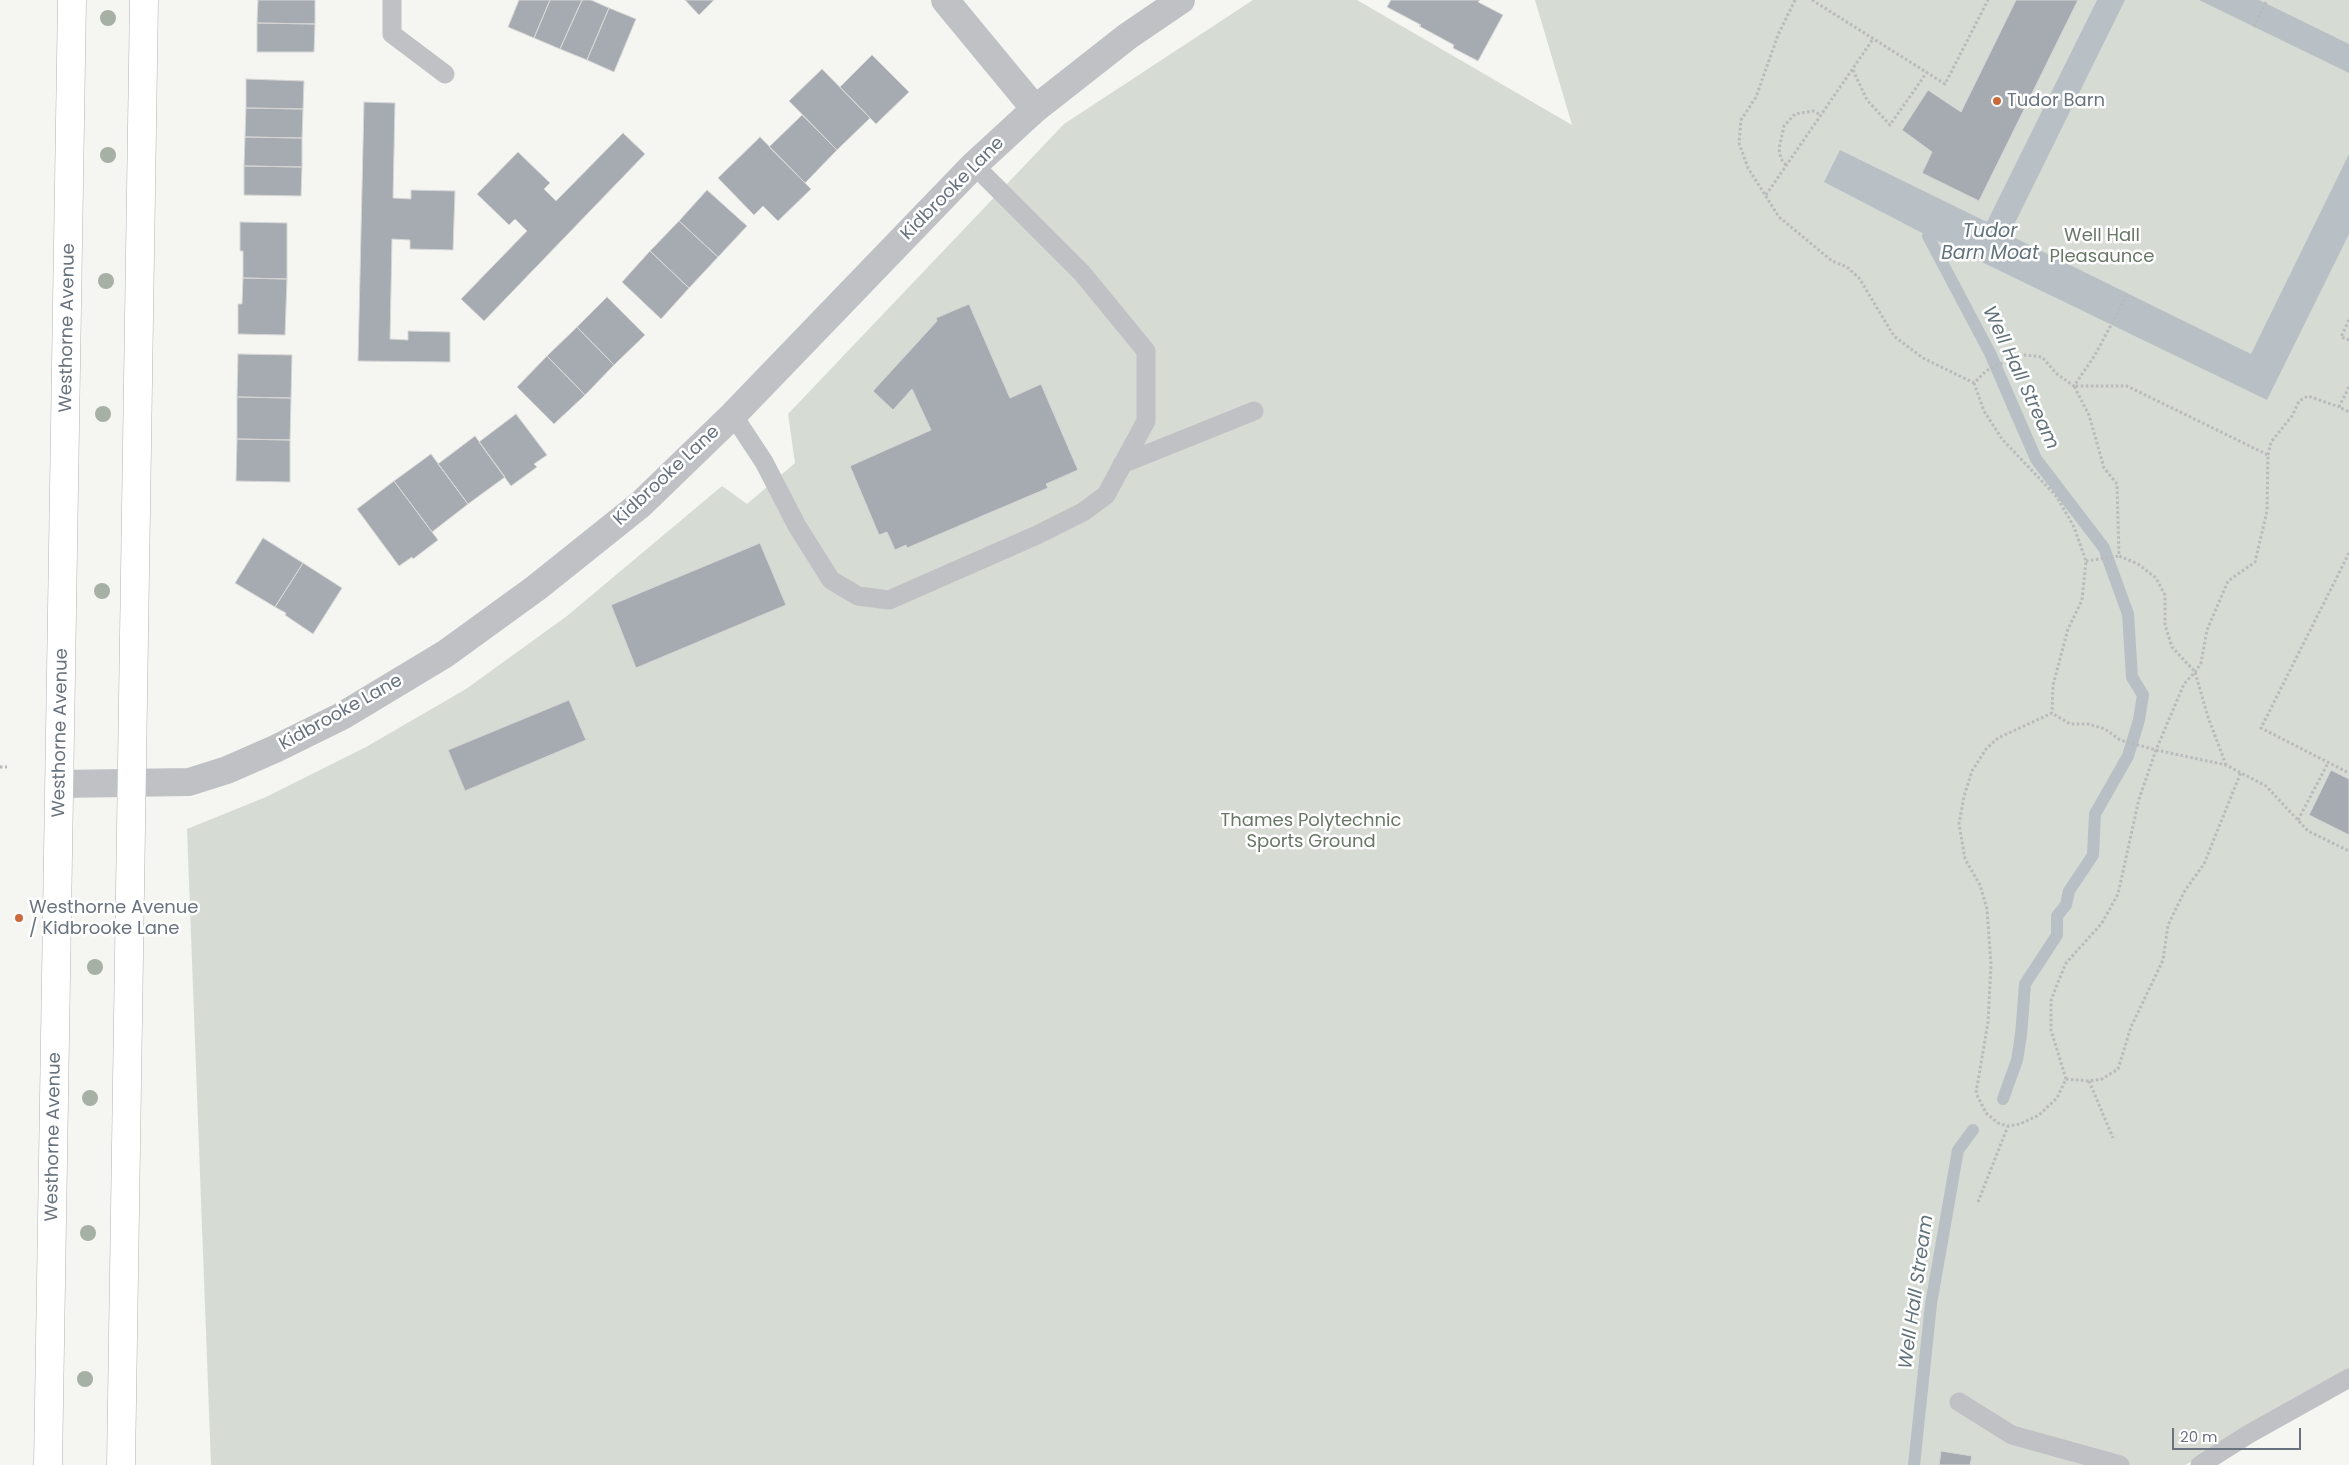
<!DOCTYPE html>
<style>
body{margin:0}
#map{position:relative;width:2349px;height:1465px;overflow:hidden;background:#f5f5f2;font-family:Poppins,sans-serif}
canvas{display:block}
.scale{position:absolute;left:2172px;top:1428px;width:129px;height:22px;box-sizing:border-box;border:2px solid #68737f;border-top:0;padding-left:6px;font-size:15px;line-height:18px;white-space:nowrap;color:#68737f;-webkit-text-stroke:4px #fff;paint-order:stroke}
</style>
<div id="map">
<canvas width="2349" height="1465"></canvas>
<div class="scale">20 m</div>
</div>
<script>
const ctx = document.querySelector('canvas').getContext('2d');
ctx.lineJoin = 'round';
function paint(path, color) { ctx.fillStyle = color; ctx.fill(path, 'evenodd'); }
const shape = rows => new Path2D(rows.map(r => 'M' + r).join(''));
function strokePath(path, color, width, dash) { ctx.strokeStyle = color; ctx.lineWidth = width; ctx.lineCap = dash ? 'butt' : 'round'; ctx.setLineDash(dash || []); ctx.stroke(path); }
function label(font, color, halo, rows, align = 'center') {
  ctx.font = font + ' Poppins,sans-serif'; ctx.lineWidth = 5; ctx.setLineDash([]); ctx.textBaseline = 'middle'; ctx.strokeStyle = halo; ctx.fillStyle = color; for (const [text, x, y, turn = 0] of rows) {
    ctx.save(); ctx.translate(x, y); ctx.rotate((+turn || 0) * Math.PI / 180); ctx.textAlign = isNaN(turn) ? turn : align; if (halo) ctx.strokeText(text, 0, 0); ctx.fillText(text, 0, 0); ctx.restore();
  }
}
const green = shape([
 [1253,0,1357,0,1572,125,1535,0,2349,0,2349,1374,2185,1465,211,1465,187,829,266,797,366,747,466,689,567,616,722,486,747,504,795,463,788,414,1064,124]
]);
const water = shape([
 [2097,0,2125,0,2009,235,2251,354,2349,154,2349,234,2267,400,1928,236,1824,182,1840,150,1987,222],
 [2199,0,2259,0,2349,44,2349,73]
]);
const stream = shape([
 [1937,221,1928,236,1990,353,2036,459,2104,548,2128,614,2132,677,2143,695,2139,720,2128,756,2095,814,2093,855,2069,891,2066,905,2057,916,2057,935,2025,984,2021,1035,2017,1060,2003,1099],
 [1914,1465,1931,1304,1958,1150,1973,1130]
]);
const building = shape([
 [258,0,315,0,315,24,257,23,258,0],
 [519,0,550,0,534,38,508,27,519,0],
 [550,0,582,0,560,49,534,38,550,0],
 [582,0,591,0,609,8,587,60,560,49,582,0],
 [685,0,714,0,699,15,685,0],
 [1391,0,1480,0,1478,2,1503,15,1478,61,1453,48,1454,45,1419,26,1421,25,1387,7,1391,0],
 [2016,0,2078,0,1979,201,1922,173,1932,152,1902,130,1928,90,1961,112,2016,0],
 [609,8,636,19,614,72,587,60,609,8],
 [257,23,315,24,314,52,257,52,257,23],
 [872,55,909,92,876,124,840,87,872,55],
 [822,69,870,118,837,150,789,101,822,69],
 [246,79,304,81,303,109,246,108,246,79],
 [364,102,395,103,393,198,411,199,411,190,455,191,453,250,410,249,410,240,392,239,390,339,408,340,408,331,450,332,450,362,358,361,364,102],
 [246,108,303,109,302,138,245,137,246,108],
 [802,115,837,150,805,183,769,147,802,115],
 [623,133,645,154,484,321,461,299,527,231,515,219,509,225,477,194,518,152,550,183,544,189,556,201,623,133],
 [245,137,302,138,302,167,244,166,245,137],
 [760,137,811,189,778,221,763,206,754,215,718,178,760,137],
 [244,166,302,167,301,196,244,195,244,166],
 [707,190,747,226,718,257,679,221,707,190],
 [679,221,718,257,689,288,650,251,679,221],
 [240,222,287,223,287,279,243,278,243,251,240,251,240,222],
 [650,251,689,288,661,319,622,282,650,251],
 [243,278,287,279,285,335,238,334,238,304,242,304,243,278],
 [607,297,645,335,614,365,577,327,607,297],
 [969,304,1010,398,1041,384,1078,470,1046,484,1048,488,907,548,906,545,895,550,887,532,879,535,850,466,931,430,912,389,893,410,873,391,937,321,936,318,969,304],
 [577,327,614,365,585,395,547,356,577,327],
 [238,354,292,355,291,398,237,397,238,354],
 [547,356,585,395,554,424,517,387,547,356],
 [237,397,291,398,290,440,237,439,237,397],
 [516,414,547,455,534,464,537,467,511,486,479,442,516,414],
 [475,436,505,477,468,504,438,464,475,436],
 [237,439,290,440,290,482,236,481,237,439],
 [431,454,468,504,432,532,394,481,431,454],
 [394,481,438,540,413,559,412,557,399,566,357,509,394,481],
 [263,538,303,563,275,607,235,583,263,538],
 [760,543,786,605,636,668,611,605,760,543],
 [303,563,342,588,313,634,285,615,286,613,275,607,303,563],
 [569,700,586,740,465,791,448,750,569,700],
 [2331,770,2349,779,2349,835,2309,815,2331,770],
 [1941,1451,1972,1456,1970,1465,1939,1465,1941,1451]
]);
const path = shape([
 [1795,0,1778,35,1756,97,1741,120,1739,143,1748,168,1779,217,1832,261,1847,267,1859,278,1894,336,1923,358,1974,383,1986,371,1997,365,2025,355,2042,357,2057,374,2074,386,2095,355,2128,293],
 [1812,0,1945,84,1988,0],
 [2254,27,2267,0],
 [1853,70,1867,100,1890,125,1927,72],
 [1786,165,1781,159,1779,149,1784,126,1795,114,1813,111,1821,115],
 [1766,195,1873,39],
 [2349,320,2341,337,2349,340],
 [1974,383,1984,411,2002,439,2057,497,2074,527,2086,561,2082,600,2068,629,2053,685,2052,713],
 [2349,387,2339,407,2349,412],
 [2268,455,2271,442,2292,416,2299,401,2308,396,2339,407],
 [2349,553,2261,728,2349,773],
 [2086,561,2119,556],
 [2226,765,2208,717,2195,672,2172,647,2165,625,2165,595,2156,578,2138,564,2119,556,2117,484,2104,468,2089,415,2074,386,2127,386,2268,455,2267,511,2255,562,2228,581,2207,630,2201,663,2195,672,2184,684,2156,750,2139,799,2118,894,2102,923,2066,963,2058,982,2051,1001,2051,1030,2066,1079,2057,1098,2039,1115,2020,1124,2008,1126,1998,1123,1986,1113,1976,1093,1988,1022,1991,965,1987,909,1980,885,1965,859,1959,824,1964,796,1972,771,1986,749,1998,738,2052,713,2070,724,2088,724,2105,729,2120,740,2156,750,2226,765,2266,786,2308,831,2349,851],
 [0,767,7,767],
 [2298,820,2328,763],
 [2066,1079,2089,1081,2102,1079,2118,1069,2131,1027,2163,960,2168,925,2184,892,2204,864,2241,772],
 [2089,1081,2113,1138],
 [1978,1202,2008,1126]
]);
const service = shape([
 [392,0,392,34,445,74],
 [733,415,764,462,797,526,831,580,858,596,889,600,1037,535,1083,512,1106,495,1146,421,1146,351,1082,273,974,165],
 [1122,464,1254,411],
 [1959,1402,2012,1435,2120,1465],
 [2200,1465,2249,1434,2349,1378]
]);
const minor = shape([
 [945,0,1035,109],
 [60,784,189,782,227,770,275,749,342,716,445,654,536,588,641,504,733,415,974,165,1035,109,1128,36,1181,0]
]);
const trunk = shape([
 [48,1465,72,0],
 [121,1465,144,0]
]);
const trees = [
 [108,18],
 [108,155],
 [106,281],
 [103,414],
 [102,591],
 [95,967],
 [90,1098],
 [88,1233],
 [85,1379]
];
const markers = [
 [1997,101,5,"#cb693b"],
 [19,918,5,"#cb693b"]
];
const poiNames = [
 ["Tudor Barn",2007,101],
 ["Westhorne Avenue",29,908],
 ["/ Kidbrooke Lane",29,929]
];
const streetNames = [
 ["Kidbrooke Lane",953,189,-45],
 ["Westhorne Avenue",68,328,-89],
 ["Kidbrooke Lane",667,476,-43],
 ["Kidbrooke Lane",341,713,-29],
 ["Westhorne Avenue",61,733,-89],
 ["Westhorne Avenue",54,1137,-89]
];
const parkNames = [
 ["Well Hall",2102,236],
 ["Pleasaunce",2102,257],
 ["Thames Polytechnic",1311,821],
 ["Sports Ground",1311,842]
];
const waterNames = [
 ["Tudor",1990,232],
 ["Barn Moat",1990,254],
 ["Well Hall Stream",2020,378,65],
 ["Well Hall Stream",1917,1292,-82]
];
paint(green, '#d6dbd4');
paint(water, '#b8c0c5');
strokePath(stream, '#b8c0c5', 12);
paint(building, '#a6abb1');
strokePath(building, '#d6d6d5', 1);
strokePath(trunk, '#b2b4b7', 29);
strokePath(path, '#b8babc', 3, [2.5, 2.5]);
strokePath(service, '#bfc1c5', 19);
strokePath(minor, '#bfc1c5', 28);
strokePath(trunk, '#fff', 28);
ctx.fillStyle = '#a7b0a5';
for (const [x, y] of trees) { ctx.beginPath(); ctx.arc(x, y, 8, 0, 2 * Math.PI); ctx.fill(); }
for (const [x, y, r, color] of markers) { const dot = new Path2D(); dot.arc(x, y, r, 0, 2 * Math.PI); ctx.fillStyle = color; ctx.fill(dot); strokePath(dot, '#fff', 2); }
label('18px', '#68737f', '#fff', poiNames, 'left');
label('18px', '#68737f', '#fff', streetNames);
label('18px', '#687766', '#fff', parkNames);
label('italic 19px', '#63737b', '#fff', waterNames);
</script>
